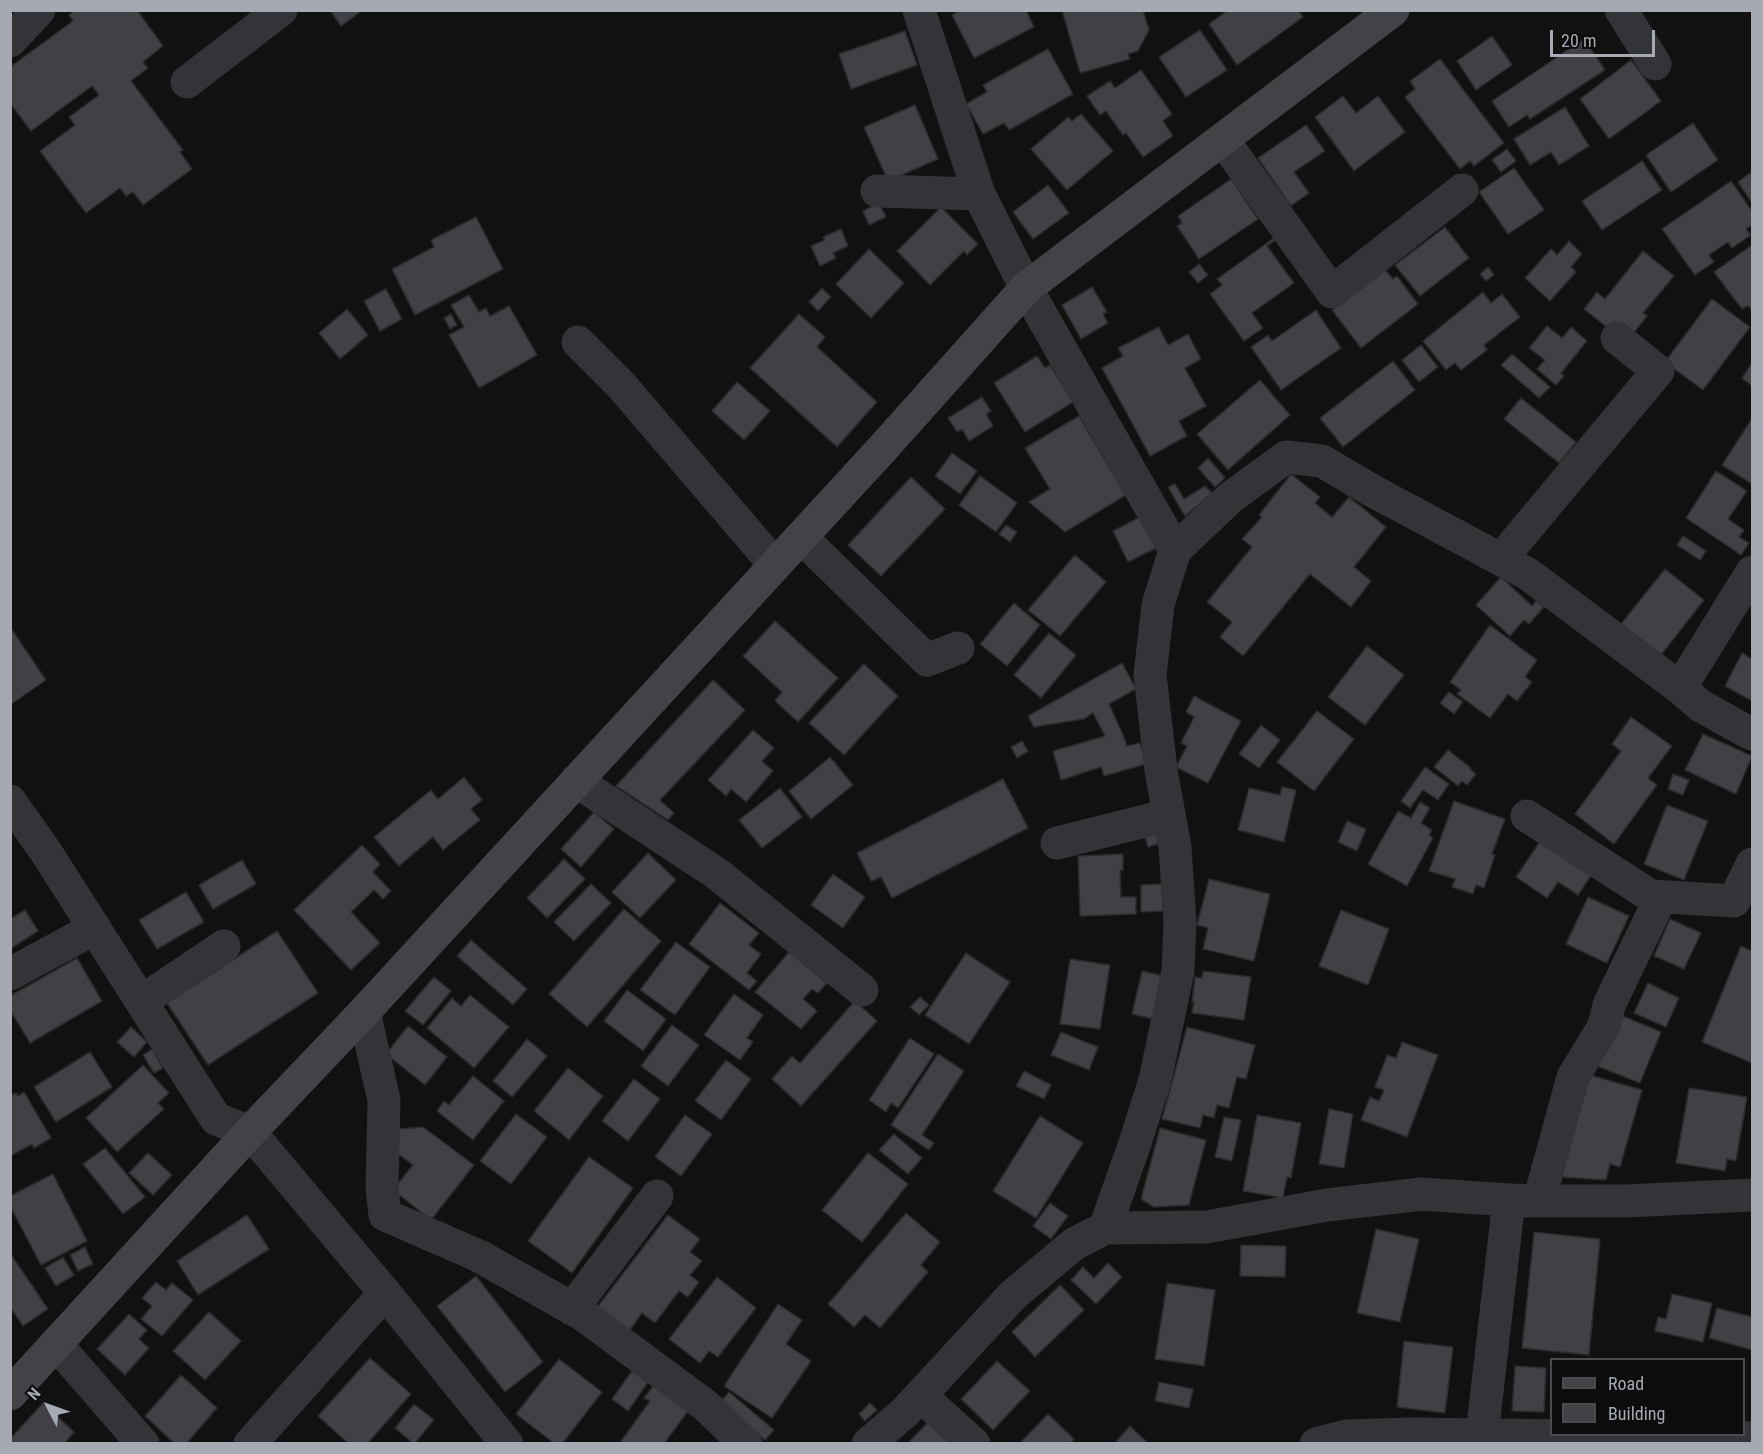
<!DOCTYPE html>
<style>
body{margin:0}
#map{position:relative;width:1763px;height:1454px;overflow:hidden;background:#111112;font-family:"Roboto Condensed",sans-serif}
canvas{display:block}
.frame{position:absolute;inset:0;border:12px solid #a4a9b2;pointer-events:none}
.legend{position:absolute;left:1550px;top:1358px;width:195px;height:78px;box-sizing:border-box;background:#0c0c0d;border:2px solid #494b4f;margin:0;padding:8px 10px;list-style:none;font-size:18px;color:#a4a9b2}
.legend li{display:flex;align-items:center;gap:12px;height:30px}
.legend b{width:30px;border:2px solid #494b4f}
.north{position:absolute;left:18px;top:1376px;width:60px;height:60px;-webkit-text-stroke:4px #0c0c0d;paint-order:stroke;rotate:311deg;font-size:16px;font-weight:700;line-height:24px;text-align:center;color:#a4a9b2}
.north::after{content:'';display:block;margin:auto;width:21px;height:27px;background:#a4a9b2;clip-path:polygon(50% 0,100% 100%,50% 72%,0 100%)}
.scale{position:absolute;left:1550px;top:30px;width:105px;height:27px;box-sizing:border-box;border:3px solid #a4a9b2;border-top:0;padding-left:8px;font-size:18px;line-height:21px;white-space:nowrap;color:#a4a9b2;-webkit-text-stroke:4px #0c0c0d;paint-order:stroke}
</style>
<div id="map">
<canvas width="1763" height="1454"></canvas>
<div class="frame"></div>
<ul class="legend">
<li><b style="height:8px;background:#414347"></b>Road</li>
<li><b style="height:16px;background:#404145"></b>Building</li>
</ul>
<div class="north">N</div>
<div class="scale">20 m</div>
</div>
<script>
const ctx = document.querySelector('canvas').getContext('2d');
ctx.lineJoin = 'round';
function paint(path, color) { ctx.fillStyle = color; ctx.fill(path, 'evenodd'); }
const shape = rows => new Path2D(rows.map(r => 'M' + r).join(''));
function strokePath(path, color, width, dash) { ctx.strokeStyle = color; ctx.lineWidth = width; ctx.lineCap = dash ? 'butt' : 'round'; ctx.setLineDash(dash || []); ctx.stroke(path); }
const building = shape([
 [75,10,137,10,163,46,143,62,148,68,131,81,183,150,180,152,192,169,143,205,133,192,126,196,120,188,86,213,40,151,75,125,69,117,99,95,92,86,31,131,10,103,10,67,73,21,69,15,75,10],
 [330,10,357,10,359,13,341,26,330,10],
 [960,10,1026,10,1034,27,974,58,952,15,960,10],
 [1062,10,1143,10,1149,30,1138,51,1128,54,1130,59,1080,73,1062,10],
 [1228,10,1298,10,1303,17,1237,65,1209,24,1228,10],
 [1200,30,1227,70,1186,97,1159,57,1200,30],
 [905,31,917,65,851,89,839,54,905,31],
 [1492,36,1512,65,1476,90,1457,61,1492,36],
 [1584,39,1605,70,1530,119,1527,115,1509,127,1492,101,1584,39],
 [1048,49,1073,94,1009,130,1004,123,983,134,966,104,987,92,983,85,1048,49],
 [1440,59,1504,143,1474,166,1470,161,1460,169,1405,97,1415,89,1410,81,1440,59],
 [1631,60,1661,101,1609,139,1580,99,1631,60],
 [1141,70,1172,114,1163,121,1173,136,1143,157,1126,133,1123,135,1106,111,1100,115,1087,96,1110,81,1115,88,1141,70],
 [1343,96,1356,113,1378,96,1405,132,1354,171,1315,117,1343,96],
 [915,105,938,159,888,181,864,127,915,105],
 [1565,107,1589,146,1559,165,1551,152,1530,165,1514,139,1565,107],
 [1081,114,1113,151,1067,190,1031,149,1068,117,1072,121,1081,114],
 [1693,123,1718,160,1671,192,1646,155,1693,123],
 [1306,125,1325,151,1294,172,1309,193,1291,206,1258,158,1306,125],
 [1507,149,1516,161,1501,172,1492,160,1507,149],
 [1642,161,1662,190,1602,230,1582,201,1642,161],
 [1514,168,1544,210,1508,234,1479,192,1514,168],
 [1750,173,1752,176,1752,203,1738,182,1750,173],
 [1231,179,1258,219,1199,259,1177,226,1182,223,1178,216,1231,179],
 [1731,181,1752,211,1752,225,1746,229,1751,235,1732,248,1728,242,1709,255,1714,262,1695,275,1662,229,1731,181],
 [1048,185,1069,213,1033,239,1013,212,1048,185],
 [879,203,886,217,869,225,863,211,879,203],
 [941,207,978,244,967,255,964,251,930,285,897,251,941,207],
 [476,217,503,269,415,315,392,269,434,247,431,240,476,217],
 [1445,227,1469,258,1420,296,1395,265,1445,227],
 [841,229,848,246,833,253,836,258,820,266,811,246,825,240,823,237,841,229],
 [1274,238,1275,240,1267,246,1294,283,1252,313,1263,328,1244,341,1210,294,1222,285,1217,279,1274,238],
 [1569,241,1582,254,1571,267,1576,272,1550,301,1525,278,1551,249,1557,255,1569,241],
 [1752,245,1752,309,1747,306,1742,309,1714,272,1752,245],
 [869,249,904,283,871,318,836,284,869,249],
 [1643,251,1674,276,1643,313,1647,316,1632,335,1614,321,1608,328,1584,309,1597,292,1605,299,1643,251],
 [1199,264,1208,275,1198,283,1189,272,1199,264],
 [1488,267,1494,275,1486,281,1480,274,1488,267],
 [1385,270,1393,279,1397,276,1418,304,1361,348,1332,310,1385,270],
 [1092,287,1107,312,1103,314,1108,323,1081,339,1062,305,1092,287],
 [822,288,831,297,818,311,809,302,822,288],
 [386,289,402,319,380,331,364,301,386,289],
 [1483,292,1491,303,1502,294,1520,317,1484,345,1487,350,1461,370,1455,363,1446,370,1423,341,1483,292],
 [469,295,479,312,486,308,490,316,509,306,537,355,479,388,449,335,464,327,451,305,469,295],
 [1712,299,1750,327,1703,390,1665,362,1712,299],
 [347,309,368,335,340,359,319,333,347,309],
 [1316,310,1341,348,1281,390,1251,347,1268,335,1272,341,1316,310],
 [451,314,457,325,450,329,444,318,451,314],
 [799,314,825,337,817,347,877,402,837,447,750,368,799,314],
 [1547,326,1562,338,1571,327,1587,341,1561,373,1564,376,1556,385,1537,369,1545,360,1529,348,1547,326],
 [1159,327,1168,345,1188,334,1201,359,1185,368,1206,406,1179,421,1187,436,1150,456,1102,368,1123,356,1118,348,1159,327],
 [1421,345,1438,367,1419,382,1402,360,1421,345],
 [1512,354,1550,387,1539,398,1501,365,1512,354],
 [1037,356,1045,368,1050,365,1073,402,1025,432,994,383,1037,356],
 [1393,361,1415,390,1343,447,1320,418,1393,361],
 [1752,363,1752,386,1742,378,1752,363],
 [1260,380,1290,415,1228,470,1197,434,1260,380],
 [737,382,770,411,744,440,712,411,737,382],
 [982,397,991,411,986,414,993,426,969,441,962,429,957,432,948,418,982,397],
 [1521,398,1576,442,1559,463,1504,419,1521,398],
 [1079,416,1126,495,1065,532,1029,502,1050,489,1025,448,1079,416],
 [1751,420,1752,421,1752,484,1722,465,1751,420],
 [952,453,977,471,960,494,935,476,952,453],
 [1208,458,1225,478,1215,487,1198,468,1208,458],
 [1716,471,1747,491,1728,519,1744,530,1739,537,1749,543,1741,555,1686,518,1716,471],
 [1291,474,1320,497,1315,503,1332,517,1349,497,1386,527,1354,567,1371,581,1351,607,1310,574,1243,656,1220,637,1232,622,1207,602,1252,547,1242,539,1262,517,1259,515,1291,474],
 [980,476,1017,503,996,532,959,505,980,476],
 [911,477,945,509,881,576,848,545,911,477],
 [1175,484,1184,499,1205,486,1212,493,1185,516,1168,487,1175,484],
 [1140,517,1156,548,1128,562,1113,531,1140,517],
 [1006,525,1017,532,1010,542,999,534,1006,525],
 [1683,536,1706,551,1700,560,1677,545,1683,536],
 [1075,555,1106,582,1060,636,1028,610,1075,555],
 [1665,569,1704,600,1661,655,1621,624,1665,569],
 [1501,577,1532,606,1536,601,1544,607,1529,624,1524,620,1510,636,1476,605,1501,577],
 [1014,603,1040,625,1007,666,980,644,1014,603],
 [775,621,838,678,798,722,775,701,782,692,743,656,775,621],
 [1490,625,1537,660,1525,677,1532,682,1517,701,1508,694,1490,718,1457,694,1461,690,1450,682,1490,625],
 [13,631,46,680,10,705,10,632,13,631],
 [1049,633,1076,655,1041,698,1014,675,1049,633],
 [1367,646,1404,675,1365,725,1328,697,1367,646],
 [1742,653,1752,659,1752,701,1725,686,1742,653],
 [1122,663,1136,689,1109,704,1123,735,1127,746,1140,743,1146,764,1104,776,1101,767,1061,780,1053,751,1105,736,1093,713,1084,719,1034,727,1028,716,1122,663],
 [864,664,898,696,844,755,809,723,864,664],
 [713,680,745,710,660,800,674,813,668,820,616,786,713,680],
 [1449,692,1463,702,1454,714,1440,703,1449,692],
 [1194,696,1241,721,1208,783,1176,767,1187,746,1181,743,1194,717,1186,712,1194,696],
 [1317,711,1354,739,1314,791,1277,762,1317,711],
 [1631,717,1672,746,1648,778,1657,785,1614,844,1575,814,1621,751,1612,744,1631,717],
 [1261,725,1280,740,1259,768,1239,754,1261,725],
 [753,730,774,748,762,761,773,771,746,802,731,789,726,796,708,780,753,730],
 [1703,734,1752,756,1736,794,1685,770,1703,734],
 [1022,741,1028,751,1017,758,1011,747,1022,741],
 [1448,750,1471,768,1470,769,1476,774,1467,785,1462,781,1458,786,1434,767,1448,750],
 [830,757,853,785,811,819,789,791,830,757],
 [1425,767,1449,784,1438,800,1423,790,1410,808,1401,801,1425,767],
 [1673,774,1689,780,1683,795,1668,789,1673,774],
 [464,777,482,800,471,809,480,820,443,850,433,837,399,866,374,837,431,790,438,799,464,777],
 [1003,779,1028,828,892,898,881,877,871,881,857,853,1003,779],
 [1282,787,1296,790,1284,842,1238,830,1249,788,1280,795,1282,787],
 [780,788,802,817,762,848,739,820,780,788],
 [1454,801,1505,819,1492,854,1495,855,1484,888,1476,885,1473,894,1452,887,1455,879,1429,871,1454,801],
 [1420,802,1430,808,1421,823,1432,830,1429,835,1433,838,1407,886,1368,864,1398,811,1411,818,1420,802],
 [1667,805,1708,821,1684,880,1644,864,1667,805],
 [594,812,614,829,581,867,561,849,594,812],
 [1347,821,1366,829,1357,851,1338,842,1347,821],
 [1158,833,1161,843,1148,847,1145,836,1158,833],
 [1541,840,1592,874,1578,895,1558,882,1547,898,1516,877,1541,840],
 [362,845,380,864,373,872,391,891,383,899,374,890,351,912,380,943,351,970,294,910,362,845],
 [648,853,676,880,640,918,612,892,648,853],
 [1123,854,1123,870,1120,870,1121,897,1136,897,1136,914,1080,916,1078,856,1123,854],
 [564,859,585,879,547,918,527,898,564,859],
 [242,860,256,884,213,909,199,885,242,860],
 [833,874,865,897,843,928,811,905,833,874],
 [1209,879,1270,894,1254,961,1203,949,1208,928,1197,925,1209,879],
 [591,884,611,903,574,941,554,922,591,884],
 [1162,884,1163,911,1141,912,1141,885,1162,884],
 [186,892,204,922,157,949,139,920,186,892],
 [1588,897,1629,916,1607,963,1566,944,1588,897],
 [720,903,759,933,749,945,761,954,747,973,757,981,749,990,689,944,720,903],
 [624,909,661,941,587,1027,549,994,624,909],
 [25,910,38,931,10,949,10,919,25,910],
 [1341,910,1389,929,1368,985,1319,966,1341,910],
 [1670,919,1701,933,1684,969,1654,956,1670,919],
 [277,931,318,993,208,1065,167,1003,277,931],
 [471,940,527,989,513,1005,457,956,471,940],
 [676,942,710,967,675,1015,640,990,676,942],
 [1741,946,1752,951,1752,1063,1702,1042,1741,946],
 [789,952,827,983,818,993,812,989,803,999,817,1011,801,1029,755,992,789,952],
 [966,953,1010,982,969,1044,925,1015,966,953],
 [77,958,102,1001,30,1043,10,1010,10,996,77,958],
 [1070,959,1110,965,1100,1029,1060,1024,1070,959],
 [1142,971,1163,976,1153,1019,1132,1014,1142,971],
 [1203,971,1251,977,1244,1020,1192,1013,1194,1002,1192,1002,1195,977,1202,978,1203,971],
 [434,977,451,991,423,1025,405,1011,434,977],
 [1648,983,1679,998,1666,1027,1634,1013,1648,983],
 [627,990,666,1019,643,1051,604,1021,627,990],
 [734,994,763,1015,747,1038,753,1042,740,1060,704,1035,734,994],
 [470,995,509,1027,474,1068,427,1028,452,998,461,1006,470,995],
 [920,997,929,1005,919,1015,910,1007,920,997],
 [855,1001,877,1021,801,1106,772,1079,792,1056,800,1063,855,1001],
 [1618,1014,1661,1032,1640,1083,1597,1066,1618,1014],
 [672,1025,699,1045,668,1086,641,1066,672,1025],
 [408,1026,447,1057,425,1085,386,1054,408,1026],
 [131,1027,147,1042,134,1057,117,1042,131,1027],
 [1187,1027,1255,1045,1246,1079,1237,1077,1229,1108,1217,1105,1214,1118,1203,1115,1200,1128,1162,1119,1187,1027],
 [1061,1032,1098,1047,1089,1070,1051,1055,1061,1032],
 [910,1038,934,1054,898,1108,891,1103,886,1112,869,1100,910,1038],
 [527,1039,547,1056,512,1097,493,1081,527,1039],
 [1402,1042,1438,1055,1407,1137,1361,1120,1370,1097,1379,1101,1384,1090,1375,1087,1387,1055,1396,1058,1402,1042],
 [152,1049,163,1068,154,1073,143,1055,152,1049],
 [90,1052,112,1087,56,1122,34,1087,90,1052],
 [938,1054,964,1071,922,1135,934,1143,929,1150,891,1125,938,1054],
 [726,1060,751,1079,721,1120,695,1101,726,1060],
 [143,1065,169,1093,158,1103,164,1109,117,1152,86,1118,143,1065],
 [568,1068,603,1096,569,1140,534,1111,568,1068],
 [1024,1071,1051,1085,1044,1099,1016,1086,1024,1071],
 [1590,1075,1642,1090,1620,1167,1610,1164,1606,1180,1560,1177,1590,1075],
 [473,1076,504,1101,473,1140,437,1111,444,1101,449,1105,473,1076],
 [634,1079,660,1099,628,1141,602,1121,634,1079],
 [1689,1088,1747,1097,1736,1161,1727,1159,1725,1171,1676,1163,1689,1088],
 [24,1092,51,1138,34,1148,32,1144,10,1156,10,1096,16,1093,18,1096,24,1092],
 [1329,1109,1353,1114,1344,1168,1319,1164,1329,1109],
 [516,1114,547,1137,511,1184,480,1161,516,1114],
 [685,1115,712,1134,681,1176,655,1157,685,1115],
 [1257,1115,1301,1123,1291,1178,1287,1177,1283,1198,1243,1191,1257,1115],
 [1040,1116,1083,1143,1036,1218,993,1191,1040,1116],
 [1224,1117,1241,1120,1232,1161,1215,1157,1224,1117],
 [423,1127,474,1165,431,1220,393,1190,413,1165,397,1153,398,1129,423,1127],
 [1160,1128,1206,1140,1189,1205,1154,1207,1141,1199,1160,1128],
 [894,1134,922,1158,908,1174,879,1150,894,1134],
 [105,1148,145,1197,123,1214,83,1164,105,1148],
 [148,1153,172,1175,153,1195,129,1173,148,1153],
 [868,1153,908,1184,862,1242,822,1210,868,1153],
 [589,1157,633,1188,572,1273,528,1241,589,1157],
 [53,1174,87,1241,41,1265,10,1206,10,1196,53,1174],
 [1050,1203,1068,1216,1051,1239,1033,1226,1050,1203],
 [906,1213,940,1242,921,1265,928,1272,880,1328,865,1315,854,1327,828,1304,906,1213],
 [247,1215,269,1249,198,1295,177,1261,247,1215],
 [668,1215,700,1239,690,1252,702,1261,690,1275,699,1282,688,1297,679,1291,655,1323,642,1313,627,1334,595,1310,668,1215],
 [1376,1229,1419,1239,1400,1322,1357,1313,1376,1229],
 [1534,1232,1600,1239,1589,1355,1522,1348,1534,1232],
 [1241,1245,1286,1246,1285,1277,1240,1276,1241,1245],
 [85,1247,93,1264,78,1271,70,1255,85,1247],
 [10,1253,48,1309,23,1326,10,1307,10,1253],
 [63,1257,74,1275,56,1286,45,1268,63,1257],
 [1108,1263,1122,1277,1096,1304,1071,1280,1083,1267,1094,1278,1108,1263],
 [476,1276,543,1362,505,1392,437,1306,476,1276],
 [717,1277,756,1308,718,1357,709,1351,700,1363,669,1339,717,1277],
 [156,1282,166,1290,172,1283,193,1300,162,1336,141,1319,152,1306,142,1298,156,1282],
 [1167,1283,1215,1290,1204,1366,1155,1359,1167,1283],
 [1060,1285,1084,1310,1035,1357,1012,1332,1060,1285],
 [1672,1294,1712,1303,1703,1342,1655,1331,1658,1317,1666,1319,1672,1294],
 [778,1304,802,1320,786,1344,811,1361,772,1418,724,1386,778,1304],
 [1717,1308,1752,1317,1752,1350,1709,1338,1717,1308],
 [209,1312,241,1341,205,1380,173,1351,209,1312],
 [129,1314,147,1330,139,1339,149,1348,125,1375,97,1349,129,1314],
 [1404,1341,1453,1347,1445,1413,1397,1407,1404,1341],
 [370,1358,411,1394,367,1444,349,1444,318,1416,370,1358],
 [559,1359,602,1392,562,1444,555,1444,516,1414,559,1359],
 [997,1361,1030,1391,993,1430,961,1399,997,1361],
 [1515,1366,1546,1368,1544,1412,1512,1411,1515,1366],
 [632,1371,648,1382,628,1411,612,1399,632,1371],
 [181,1375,217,1408,186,1444,175,1444,145,1416,181,1375],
 [1159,1382,1193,1389,1189,1408,1155,1401,1159,1382],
 [653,1386,688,1411,664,1444,619,1444,650,1401,644,1398,653,1386],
 [729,1392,774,1430,765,1440,720,1402,729,1392],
 [43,1403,74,1432,64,1444,10,1444,10,1439,43,1403],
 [870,1403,877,1410,865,1421,859,1414,870,1403],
 [414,1404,434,1420,414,1444,395,1428,414,1404],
 [1048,1414,1074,1439,1070,1444,1019,1444,1048,1414],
 [933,1417,961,1444,907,1444,933,1417],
 [1130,1426,1149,1444,1114,1444,1130,1426]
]);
const street = shape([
 [919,10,979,194,1026,288,1175,550],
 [1621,10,1655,64],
 [10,41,39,10],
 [187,82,281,10],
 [1223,140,1332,292,1462,190],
 [877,191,979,194],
 [578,342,621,385,775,565],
 [801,537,927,660,958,648],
 [1501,559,1658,371,1617,338],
 [1680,688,1752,572],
 [576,781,716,873,862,990],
 [10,801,46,852,216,1119,250,1132,385,1293,507,1444],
 [1527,816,1651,896,1734,901,1752,864],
 [1057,843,1169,815],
 [10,974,95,928],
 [142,1001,224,946],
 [364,1012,384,1100,382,1188,385,1215,479,1256,582,1314,705,1405,746,1444],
 [1539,1201,1573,1077,1604,1026,1609,1005,1661,897],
 [1105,1228,1134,1146,1155,1080,1178,971,1180,923,1175,847,1161,770,1150,675,1158,605,1175,550,1230,498,1286,457,1322,461,1371,490,1528,574,1680,688,1701,706,1746,731,1752,734],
 [572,1309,657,1196],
 [56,1344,143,1444],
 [921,1396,974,1444],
 [1482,1435,1509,1200],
 [250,1444,385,1293],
 [868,1444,905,1412,1013,1295,1074,1244,1105,1228,1207,1227,1327,1205,1422,1194,1509,1200,1539,1201,1626,1201,1752,1195],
 [1316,1444,1346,1436,1410,1434,1752,1438]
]);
const secondary = shape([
 [10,1394,250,1132,364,1012,883,448,1026,288,1393,10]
]);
paint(building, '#404145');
strokePath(building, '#2b2b2e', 1.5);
strokePath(street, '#333437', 33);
strokePath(secondary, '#414347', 33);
</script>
